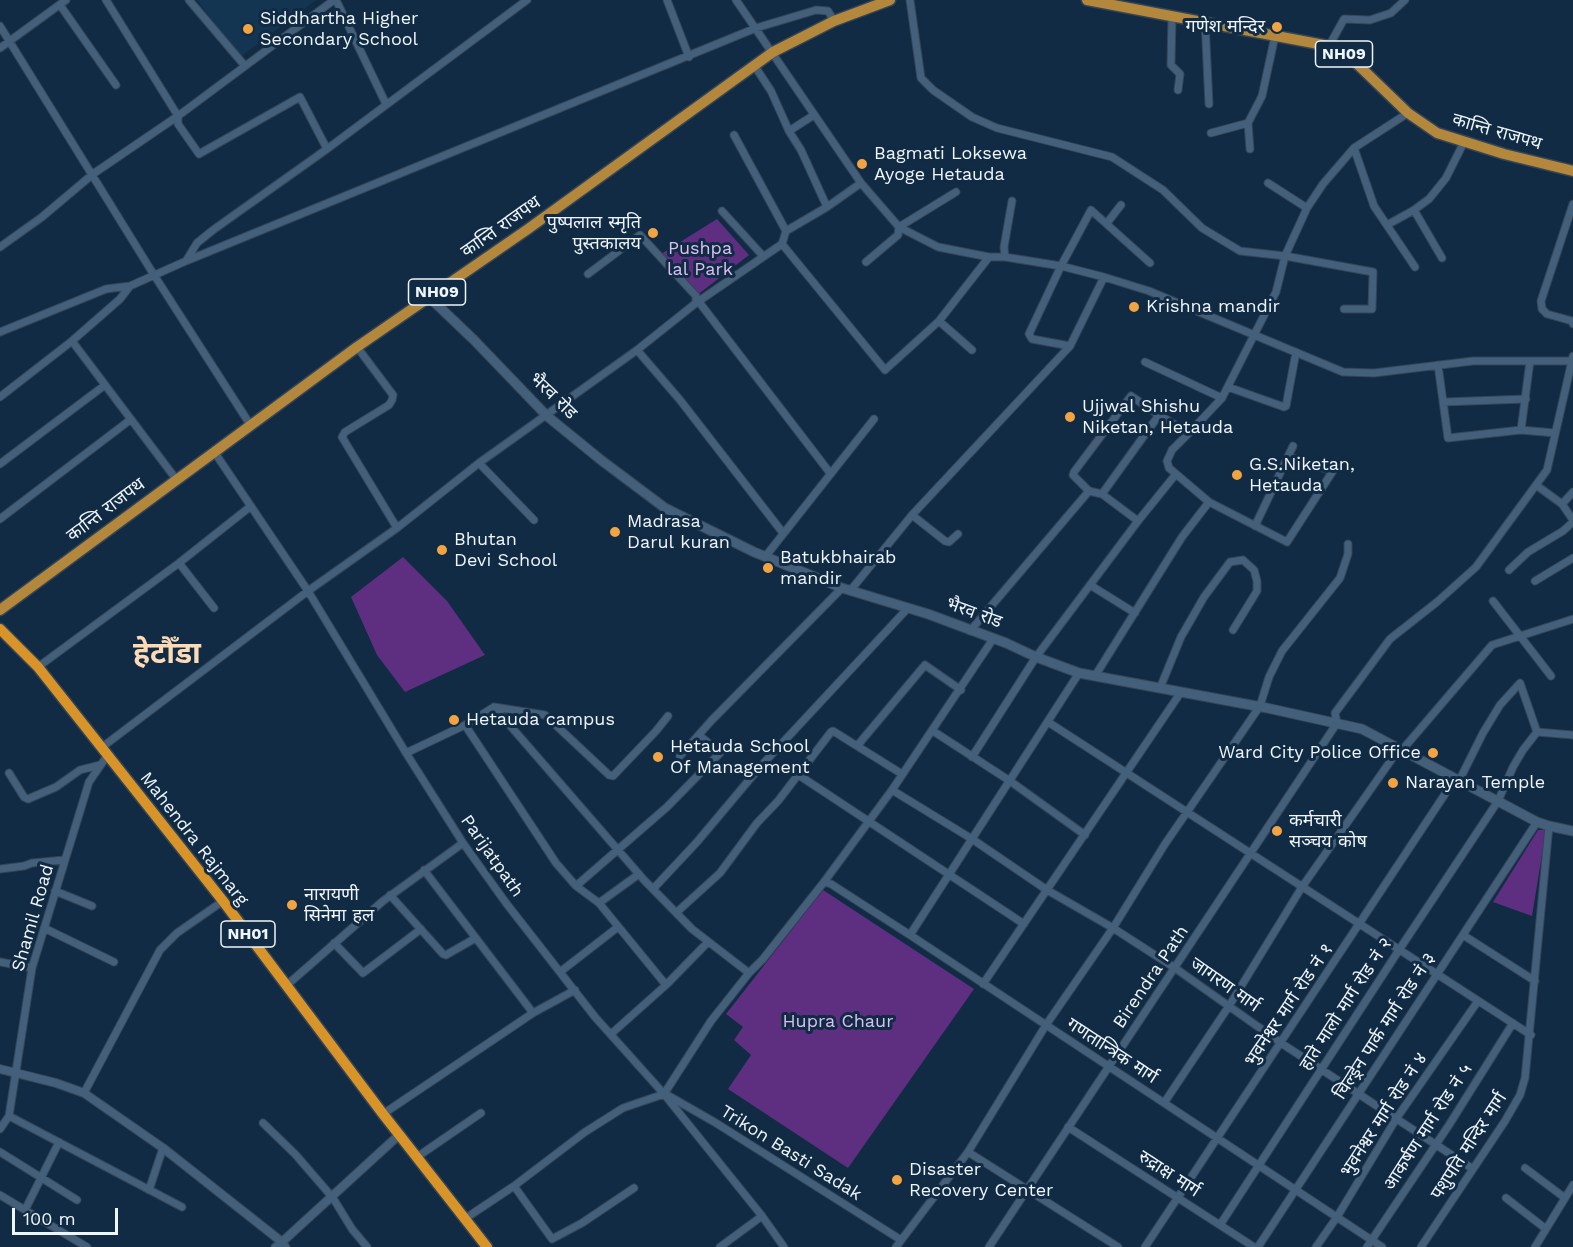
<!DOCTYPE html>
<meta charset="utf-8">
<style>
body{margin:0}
#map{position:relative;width:1573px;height:1247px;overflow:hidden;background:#102b43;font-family:"Work Sans",sans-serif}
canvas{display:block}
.scale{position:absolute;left:12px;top:1208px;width:106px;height:27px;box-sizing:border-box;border:3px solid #eef5fb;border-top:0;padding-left:8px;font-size:18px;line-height:21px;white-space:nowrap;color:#eef5fb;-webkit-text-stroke:4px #102b43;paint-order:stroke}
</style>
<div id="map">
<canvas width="1573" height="1247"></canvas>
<div class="scale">100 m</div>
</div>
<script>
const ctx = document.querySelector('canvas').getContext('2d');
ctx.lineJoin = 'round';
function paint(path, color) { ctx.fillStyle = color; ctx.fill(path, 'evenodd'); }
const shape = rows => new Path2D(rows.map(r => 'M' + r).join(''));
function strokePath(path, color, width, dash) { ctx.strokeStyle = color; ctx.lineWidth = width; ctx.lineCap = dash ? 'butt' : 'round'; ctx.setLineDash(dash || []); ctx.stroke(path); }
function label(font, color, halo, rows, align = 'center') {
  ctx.font = font + ' "Work Sans","Noto Sans Devanagari",sans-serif'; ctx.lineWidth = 6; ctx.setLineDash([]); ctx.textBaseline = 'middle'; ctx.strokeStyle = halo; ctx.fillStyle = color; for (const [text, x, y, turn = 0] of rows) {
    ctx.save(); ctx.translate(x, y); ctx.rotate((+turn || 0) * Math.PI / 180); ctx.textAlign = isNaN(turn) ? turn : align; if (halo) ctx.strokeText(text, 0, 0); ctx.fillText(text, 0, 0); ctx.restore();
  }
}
const built = shape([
 [197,0,316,0,239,58]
]);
const green = shape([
 [717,219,749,255,696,296,661,254],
 [403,557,447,601,485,655,405,692,377,655,351,597],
 [1538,830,1546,830,1532,916,1493,902],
 [823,890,974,989,848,1168,728,1089,751,1055,734,1040,743,1027,726,1014]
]);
const minor = shape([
 [106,0,178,116,178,124,199,154,300,97,327,149],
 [189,0,245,66],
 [336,0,386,104],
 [667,0,689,57],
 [736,0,861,183,899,227,938,247,989,257,1005,257,1061,266,1104,277,1149,291,1343,372,1374,373,1473,361,1573,361],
 [910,0,921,78,933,90,972,117,997,128,1112,157,1163,190,1202,228,1240,251,1285,256,1373,272,1372,309,1344,309],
 [60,5,116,85],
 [1172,16,1171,65,1180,74,1178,90],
 [1205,22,1209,104],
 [0,26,154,275,251,426],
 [1329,46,1344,19,1370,20,1391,13,1405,0],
 [0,48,66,0],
 [754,65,771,91,789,131,801,150,827,207],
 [789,131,814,115],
 [1211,133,1248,123],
 [734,135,786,231],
 [1354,148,1374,206,1415,267],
 [1250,149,1248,123,1262,96,1275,36],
 [1268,183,1307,208],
 [1573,204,1541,301,1542,309,1547,314,1572,321,1573,324],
 [1414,210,1429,199,1446,178,1464,142],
 [722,211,763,256],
 [1107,223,1121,205],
 [1387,225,1414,210,1442,258],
 [782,244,885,370,939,321,989,257],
 [0,247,42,217,93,174,178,116,334,0],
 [1005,257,1004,247,1012,201],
 [186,261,756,28,816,10,828,11,834,21],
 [866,262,898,235,899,227,956,192],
 [588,274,640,235,696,296,696,303],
 [699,302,830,473],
 [939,321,972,350],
 [0,332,106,289,130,286],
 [72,341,176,479],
 [1070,346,1032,339,1029,334,1061,266,1091,210,1150,263],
 [357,347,393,395,392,400,389,405,345,432,342,437,397,528],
 [637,350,680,400,783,533],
 [1145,362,1222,398],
 [1438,365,1448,438,1521,430,1555,433],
 [1228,387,1284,407,1286,406,1296,352],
 [0,397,72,341,120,299,130,286,186,261,197,243,213,230,327,149,527,0],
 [1443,402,1526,399],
 [1521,430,1530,361],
 [1189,433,1172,450,1167,461,1169,468,1209,502,1287,542,1338,463],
 [215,453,308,591,406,753,463,843,506,903,595,1017,664,1094,762,1216,784,1247],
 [1289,457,1332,471],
 [479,463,534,520],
 [0,464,105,385],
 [1536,485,1562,504,1573,520],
 [1089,491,1102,494,1159,415,1189,433,1222,398,1276,292,1285,256,1307,208,1323,184,1354,148,1408,113],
 [1102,494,1138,521],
 [1562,504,1573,492],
 [912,515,945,541,949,542,958,534],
 [0,519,130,420],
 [1255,526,1293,446],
 [765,557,874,419],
 [179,563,214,608],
 [1509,570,1528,552,1563,531,1573,522],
 [1535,581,1573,558],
 [1090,585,1135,613],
 [850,591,912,515,1070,346,1104,277],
 [1493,601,1551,676],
 [970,631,1089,491,1073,475,1074,472,1131,396,1159,415],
 [38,667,179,563,251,506],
 [1095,676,1182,537,1209,502],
 [1160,688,1181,637,1204,597,1230,562,1243,560,1254,570,1257,581,1257,591,1233,630],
 [494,707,644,880,692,929,749,973],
 [1048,722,1531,1035],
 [465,725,556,863,576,886,599,903,666,985],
 [933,731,1010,781,1085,835],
 [857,746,925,665,961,690],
 [101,748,308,591,397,528,479,463,637,350,696,303,782,244,786,231,827,207,861,183],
 [406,753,465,725,494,707,545,715,609,775,613,776,656,731,668,716],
 [680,756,711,721,842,588],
 [972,757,1036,657,1138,521,1176,474],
 [9,773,24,797,28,799,56,787,80,770,100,765],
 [797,774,1024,924],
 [892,790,972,839,1047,890,1113,928,1175,968,1281,1043,1473,1169],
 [0,869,24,866,32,863,64,860],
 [424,870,533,1013],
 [824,882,831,884,910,935,1382,1247],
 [576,886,667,807,720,753,699,735],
 [653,889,697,842,760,767,908,608],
 [55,891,92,906],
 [390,895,443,954,446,955,474,939],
 [599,903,639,874],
 [677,912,720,873,757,823,778,801,831,732,833,731,902,774],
 [44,928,114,962],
 [910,935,1079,673],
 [1463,935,1535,981],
 [334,943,363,973,421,929],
 [0,962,32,968],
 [560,972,618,927],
 [983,984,1181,692],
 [287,985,383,901,463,843],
 [611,1034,666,985,708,942],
 [84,1093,160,950,177,933,223,901],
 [669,1096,716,1123,901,1240],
 [1164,1103,1229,1006,1302,887,1394,756,1403,749,1492,645,1573,619],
 [383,1114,533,1013,575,990],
 [9,1116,182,1207],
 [263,1123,295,1154,333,1198,352,1229,367,1247],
 [1068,1127,1254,1247],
 [0,1129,9,1116,32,968,89,782,107,756],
 [0,1152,77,1200],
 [968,1152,1118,1247],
 [417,1157,481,1113],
 [1525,1168,1565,1198],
 [514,1186,552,1239,582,1223,634,1188],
 [149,1190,163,1148],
 [0,1195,87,1247],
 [1506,1198,1546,1229],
 [25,1210,59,1142],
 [466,1218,514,1186,585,1132,623,1108,664,1094,711,1021,749,973,763,959,824,882,892,790,993,639],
 [1220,1225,1399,950,1498,801,1513,767,1523,750,1537,732,1573,735],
 [275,1247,282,1242,286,1247],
 [720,1247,762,1216],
 [896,1247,968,1152,1046,1025,1113,928,1165,844,1260,706,1269,677,1282,651,1340,578,1348,554,1348,544],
 [989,1247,1337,723,1335,713,1390,639,1437,602,1476,567,1547,470,1573,356],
 [1145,1247,1451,785,1459,781,1483,733,1500,705,1520,683,1537,732],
 [1258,1247,1537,822],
 [1316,1247,1337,1217,1396,1119,1478,1001],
 [1367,1247,1449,1125,1513,1023],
 [1421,1247,1505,1121,1520,1095,1525,1078,1549,826],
 [1535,1247,1573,1185]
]);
const tertiary = shape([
 [0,1069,56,1083,84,1093,163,1148,282,1242,399,1135]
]);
const secondary = shape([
 [429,297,474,340,547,416,601,460,665,508,754,552,842,588,928,614,1006,643,1036,657,1079,673,1267,708,1362,729,1537,822,1549,826,1573,831]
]);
const primary = shape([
 [1087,0,1329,46,1352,59,1408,113,1437,133,1504,154,1573,171],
 [0,610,357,347,528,229,773,52,834,21,890,0]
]);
const trunk = shape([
 [0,629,38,667,223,901,383,1114,487,1247]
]);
const markers = [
 [1277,27,6,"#f3a442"],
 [248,29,6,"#f3a442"],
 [862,164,6,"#f3a442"],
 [653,233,6,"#f3a442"],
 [1134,307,6,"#f3a442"],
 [1070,417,6,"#f3a442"],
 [1237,475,6,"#f3a442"],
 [615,532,6,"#f3a442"],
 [442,550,6,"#f3a442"],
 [768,568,6,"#f3a442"],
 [454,720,6,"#f3a442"],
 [1433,753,6,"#f3a442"],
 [658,757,6,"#f3a442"],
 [1393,783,6,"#f3a442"],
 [1277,831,6,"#f3a442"],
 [292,905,6,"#f3a442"],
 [897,1180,6,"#f3a442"]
];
const shields = [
 [1344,54,57],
 [437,292,57],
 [248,934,54]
];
const shieldNames = [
 ["NH09",1344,54],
 ["NH09",437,292],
 ["NH01",248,934]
];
const poiNames = [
 ["Siddhartha Higher",260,19],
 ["Secondary School",260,40],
 ["गणेश मन्दिर",1265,27,"right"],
 ["Bagmati Loksewa",874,154],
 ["Ayoge Hetauda",874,175],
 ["पुष्पलाल स्मृति",641,223,"right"],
 ["पुस्तकालय",641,244,"right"],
 ["Krishna mandir",1146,307],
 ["Ujjwal Shishu",1082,407],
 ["Niketan, Hetauda",1082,428],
 ["G.S.Niketan,",1249,465],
 ["Hetauda",1249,486],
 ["Madrasa",627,522],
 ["Darul kuran",627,543],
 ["Bhutan",454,540],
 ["Devi School",454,561],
 ["Batukbhairab",780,558],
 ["mandir",780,579],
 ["Hetauda campus",466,720],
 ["Hetauda School",670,747],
 ["Of Management",670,768],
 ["Ward City Police Office",1421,753,"right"],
 ["Narayan Temple",1405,783],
 ["कर्मचारी",1289,821],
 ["सञ्चय कोष",1289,842],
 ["नारायणी",304,895],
 ["सिनेमा हल",304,916],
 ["Disaster",909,1170],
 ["Recovery Center",909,1191]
];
const streetNames = [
 ["कान्ति राजपथ",1497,132,16],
 ["कान्ति राजपथ",501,227,-35],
 ["भैरव रोड",553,396,44],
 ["कान्ति राजपथ",106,510,-37],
 ["भैरव रोड",974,613,20],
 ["Mahendra Rajmarg",194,839,52],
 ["Parijatpath",492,856,55],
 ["Shamil Road",33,918,-74],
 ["Birendra Path",1151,977,-56],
 ["जागरण मार्ग",1225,985,35],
 ["हाते मालो मार्ग रोड नं २",1346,1004,-57],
 ["भुवनेश्वर मार्ग रोड नं १",1289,1005,-56],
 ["चिल्ड्रेन पार्क मार्ग रोड नं ३",1385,1026,-57],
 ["गणतान्त्रिक मार्ग",1112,1051,33],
 ["भुवनेश्वर मार्ग रोड नं ४",1384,1115,-57],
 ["आकर्षण मार्ग रोड नं ५",1428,1127,-57],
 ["पशुपति मन्दिर मार्ग",1469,1146,-57],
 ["Trikon Basti Sadak",791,1153,32],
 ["रुद्राक्ष मार्ग",1169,1174,33]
];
const parkNames = [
 ["Pushpa",700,249],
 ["lal Park",700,270],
 ["Hupra Chaur",838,1022]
];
const townNames = [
 ["हेटौँडा",167,654]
];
paint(built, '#143551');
paint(green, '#5e2f80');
strokePath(minor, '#344557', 9);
strokePath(tertiary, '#344557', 10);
strokePath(secondary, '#344557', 11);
strokePath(primary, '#344557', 13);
strokePath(trunk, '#344557', 13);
strokePath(minor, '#435f7a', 7);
strokePath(tertiary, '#435f7a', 8);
strokePath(secondary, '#435f7a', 9);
strokePath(primary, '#b3873c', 10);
strokePath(trunk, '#d89428', 10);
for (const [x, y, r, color] of markers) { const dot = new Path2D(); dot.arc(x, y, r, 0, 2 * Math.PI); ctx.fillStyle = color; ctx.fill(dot); strokePath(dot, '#102b43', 2); }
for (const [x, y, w] of shields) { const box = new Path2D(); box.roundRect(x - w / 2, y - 13, w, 26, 4.5); ctx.fillStyle = '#102b43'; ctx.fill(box); strokePath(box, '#eef5fb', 1.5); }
label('bold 16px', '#eef5fb', null, shieldNames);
label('18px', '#eef5fb', '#102b43', poiNames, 'left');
label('18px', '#eef5fb', '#102b43', streetNames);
label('18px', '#dac0f2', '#102b43', parkNames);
label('bold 30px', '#fcdab6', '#102b43', townNames);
</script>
